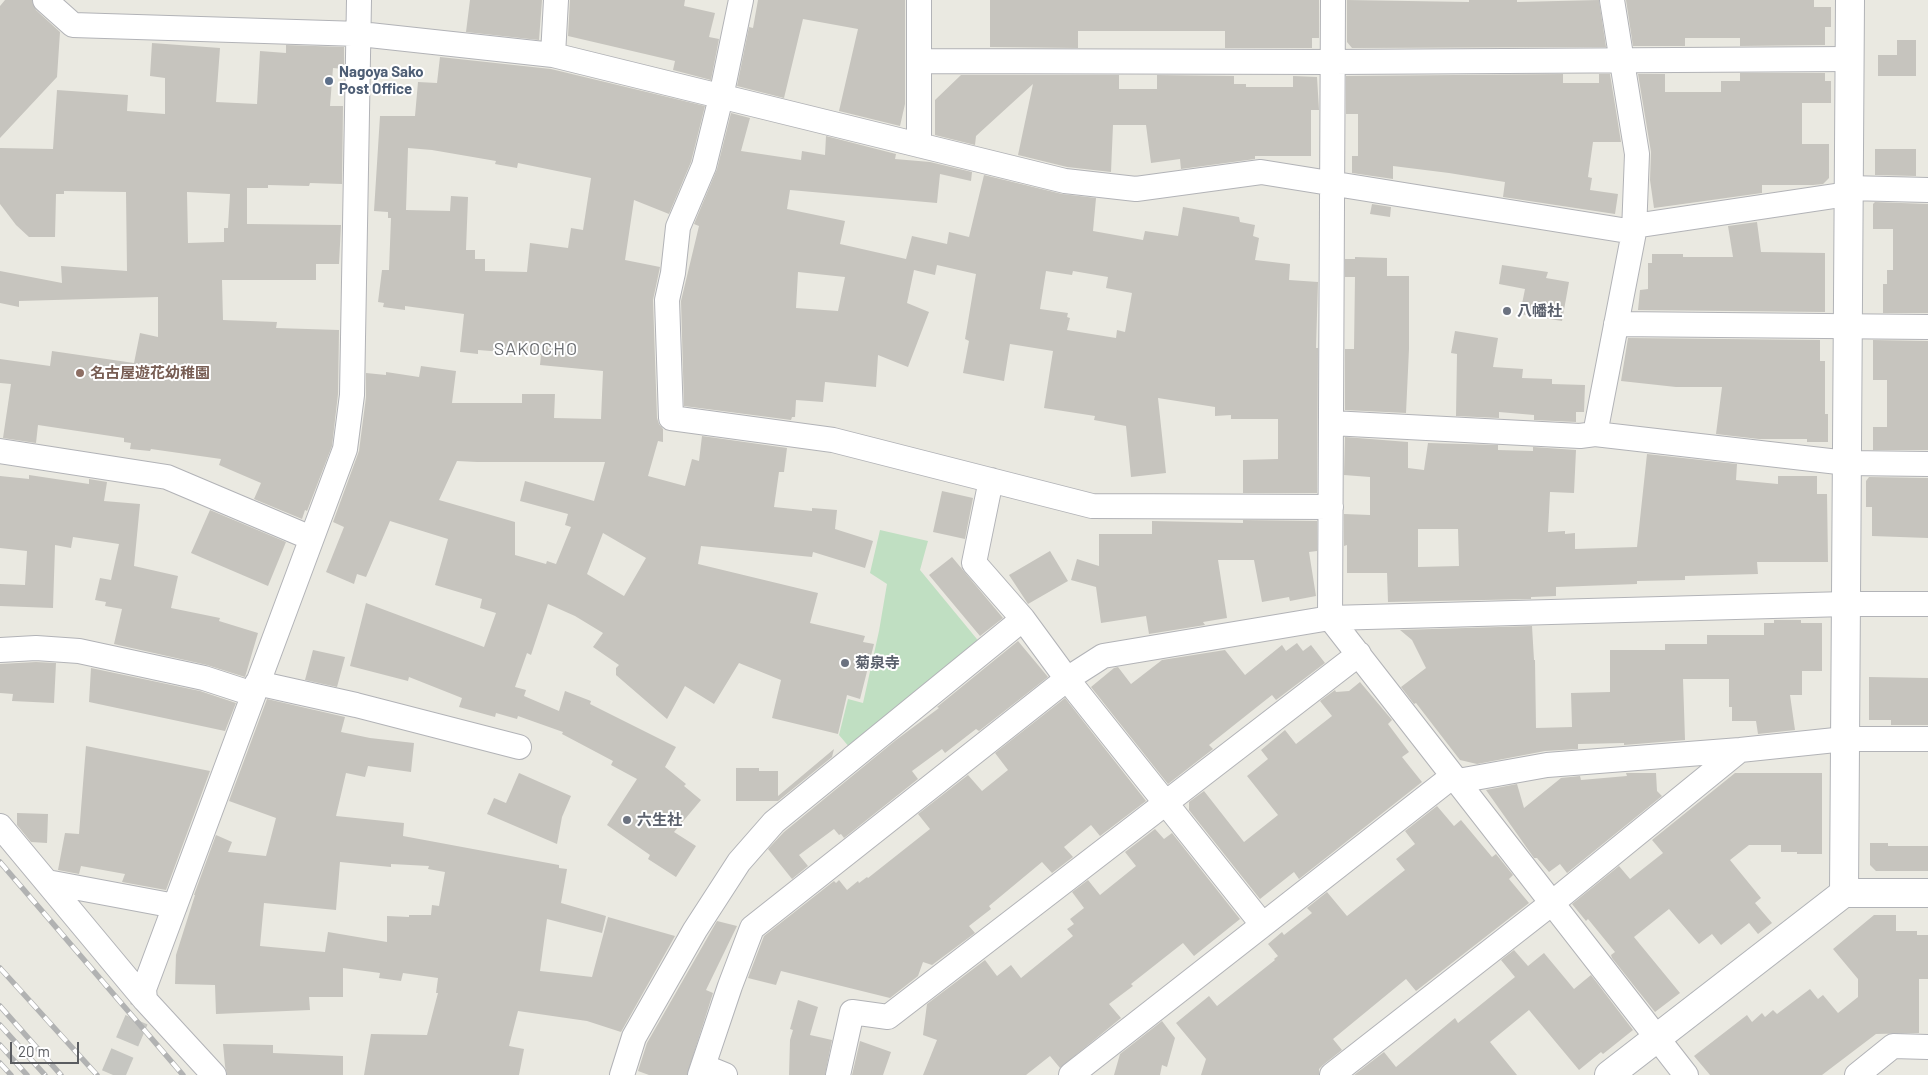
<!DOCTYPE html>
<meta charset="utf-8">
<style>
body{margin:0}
#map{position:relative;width:1928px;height:1075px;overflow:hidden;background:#eae9e1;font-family:Barlow,sans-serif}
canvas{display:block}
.scale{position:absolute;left:10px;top:1042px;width:69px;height:22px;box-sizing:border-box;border:2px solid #5a5c60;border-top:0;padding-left:6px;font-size:15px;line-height:18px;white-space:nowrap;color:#5a5c60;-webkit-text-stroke:4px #fff;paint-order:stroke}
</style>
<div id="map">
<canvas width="1928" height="1075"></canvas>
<div class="scale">20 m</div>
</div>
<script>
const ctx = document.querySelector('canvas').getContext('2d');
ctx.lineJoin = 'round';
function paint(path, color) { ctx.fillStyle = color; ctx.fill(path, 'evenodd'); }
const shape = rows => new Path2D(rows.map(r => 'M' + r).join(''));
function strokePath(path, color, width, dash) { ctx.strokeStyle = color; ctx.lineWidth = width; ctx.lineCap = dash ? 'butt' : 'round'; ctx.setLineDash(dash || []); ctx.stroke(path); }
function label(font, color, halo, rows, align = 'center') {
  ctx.font = font + ' Barlow,"Noto Sans JP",sans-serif'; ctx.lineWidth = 4; ctx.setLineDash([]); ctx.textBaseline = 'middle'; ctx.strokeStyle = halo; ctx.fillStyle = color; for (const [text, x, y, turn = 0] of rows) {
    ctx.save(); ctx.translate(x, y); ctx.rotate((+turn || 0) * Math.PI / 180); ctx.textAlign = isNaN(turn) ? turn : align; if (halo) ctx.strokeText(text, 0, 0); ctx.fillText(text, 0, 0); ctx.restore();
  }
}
const green = shape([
 [880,530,928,541,920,570,981,644,850,748,839,735,848,699,863,703,879,631,887,584,870,573]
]);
const building = shape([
 [5,0,32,0,36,10,60,32,57,77,0,138,0,6],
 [470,0,542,0,539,40,466,32],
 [570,0,685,0,684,6,715,13,709,37,719,39,711,80,673,70,675,61,568,36],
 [758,0,905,0,905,104,900,126,839,111,858,29,803,19,784,98,737,86,749,27,753,28],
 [990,0,1319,0,1319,38,1312,38,1312,48,1225,48,1225,31,1078,31,1078,48,990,47],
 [1347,0,1469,2,1469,0,1517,0,1517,2,1599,0,1606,47,1352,48,1347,42],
 [1626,0,1814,0,1814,7,1831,7,1831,27,1825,27,1825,45,1740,46,1740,38,1685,38,1685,46,1633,46],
 [1897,40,1916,40,1916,76,1878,76,1878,55,1897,55],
 [152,43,220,48,216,102,257,104,260,51,286,53,286,45,344,47,344,69,333,68,330,106,343,106,342,184,310,183,309,186,268,185,268,188,247,188,247,224,341,225,339,264,316,264,316,280,222,280,223,320,277,322,276,328,339,330,338,394,332,446,307,511,305,510,302,519,254,499,261,483,219,465,221,459,151,449,150,451,130,449,131,443,124,442,124,438,38,425,36,443,3,438,11,384,0,383,0,359,50,366,52,351,134,363,140,333,158,337,158,297,19,301,19,307,0,303,0,271,62,283,61,266,127,271,126,192,64,191,64,194,56,194,55,237,29,237,16,225,0,204,0,148,53,149,57,90,128,95,127,111,165,114,165,78,150,76],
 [187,192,230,194,228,228,224,228,224,242,188,243],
 [440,57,551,69,705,106,691,162,669,214,634,200,625,260,660,267,653,300,657,418,659,424,663,429,663,442,658,441,648,476,685,486,692,459,699,461,702,436,787,448,784,472,779,472,774,507,812,511,812,508,837,510,835,529,873,541,865,568,813,552,812,557,701,546,698,564,818,593,810,623,865,636,863,642,874,644,860,699,847,695,838,734,772,718,781,680,739,663,714,704,685,686,667,719,616,675,616,668,619,665,593,647,603,633,575,616,548,604,531,655,527,653,515,687,526,690,524,696,559,711,565,691,591,701,590,704,676,747,665,767,686,784,684,786,701,800,674,832,696,846,676,877,648,859,650,855,607,825,637,779,611,765,613,761,562,734,563,732,518,716,517,719,496,713,495,717,459,707,462,698,409,677,408,681,350,666,366,603,484,647,496,613,480,608,482,599,435,585,448,539,390,521,366,577,357,574,354,584,326,572,344,527,333,522,359,451,366,397,366,373,386,375,386,372,419,377,421,366,456,371,452,403,522,403,522,394,555,394,554,418,601,419,603,371,540,365,541,355,478,350,478,354,460,352,464,314,405,306,405,310,383,307,384,303,378,302,382,270,389,270,391,218,388,218,388,212,374,211,380,116,415,116,418,82,437,83],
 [408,148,432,150,496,161,495,164,517,168,518,163,591,178,583,230,571,228,568,248,530,243,527,272,485,271,485,259,475,259,475,250,466,250,468,197,451,196,450,211,406,210],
 [457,461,477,462,605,462,594,501,525,481,520,501,568,514,565,525,571,527,556,564,547,561,546,564,515,555,515,522,439,500],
 [603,533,646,558,624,596,587,574],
 [1740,73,1825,73,1825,81,1831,81,1831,103,1802,103,1802,144,1829,144,1829,178,1823,184,1813,185,1762,185,1762,193,1654,208,1650,180,1651,152,1638,74,1665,74,1665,92,1721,92,1721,81,1740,81],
 [1563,74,1563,83,1599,83,1599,74,1610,74,1621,142,1593,142,1588,177,1592,178,1590,190,1618,194,1615,214,1503,197,1505,182,1449,173,1393,166,1393,179,1352,173,1352,156,1358,156,1358,114,1346,114,1346,76],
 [961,75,1119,75,1119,89,1157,89,1157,75,1234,76,1234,84,1246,84,1246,87,1293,87,1293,76,1317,77,1319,110,1311,110,1311,156,1255,156,1255,159,1181,169,1180,159,1151,163,1146,125,1113,125,1111,172,1067,167,1018,155,1033,84,976,136,975,145,935,135,935,100],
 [731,113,750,118,741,151,801,160,802,151,825,155,826,136,896,154,895,159,930,162,972,172,971,181,940,174,937,203,790,190,787,209,845,221,840,244,906,259,912,236,947,244,949,232,969,237,984,175,1062,194,1096,198,1093,231,1143,240,1145,231,1178,236,1183,207,1239,217,1240,222,1255,225,1253,236,1259,238,1255,260,1290,264,1289,280,1318,282,1316,348,1318,348,1317,493,1243,493,1243,460,1278,459,1278,419,1231,419,1231,415,1215,416,1215,407,1158,398,1166,473,1131,477,1126,426,1094,420,1095,416,1044,408,1053,351,1010,344,1004,381,963,373,969,341,965,339,976,274,937,265,935,275,914,270,907,303,929,312,908,367,878,355,876,387,825,382,823,402,796,400,795,417,792,417,791,420,684,406,681,301,699,226,694,224,717,169],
 [1046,271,1072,275,1073,271,1108,277,1106,288,1132,293,1125,332,1117,330,1116,338,1067,330,1070,318,1067,317,1068,313,1040,309],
 [798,272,845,277,838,311,796,308],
 [1875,149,1916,149,1916,176,1875,175],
 [1875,202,1928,204,1928,313,1883,313,1883,284,1887,284,1887,270,1893,270,1893,229,1873,229,1873,204],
 [1372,204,1391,207,1390,217,1370,214],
 [1757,222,1761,252,1825,253,1825,312,1638,310,1640,290,1648,289,1648,263,1652,263,1652,254,1683,254,1683,257,1733,257,1728,226],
 [1355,257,1387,258,1387,276,1409,276,1409,349,1406,413,1345,410,1345,349,1354,349,1355,277,1345,277,1345,259,1355,259],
 [1502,265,1548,272,1546,278,1569,282,1562,321,1520,314,1525,289,1499,284],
 [1455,331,1498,338,1493,367,1523,369,1522,378,1552,379,1552,384,1585,385,1584,412,1576,412,1576,422,1534,420,1534,415,1499,412,1499,418,1456,416,1457,354,1451,353],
 [1628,338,1820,340,1820,361,1825,361,1825,414,1828,414,1828,442,1807,442,1807,439,1759,439,1716,434,1722,387,1676,387,1621,381],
 [1873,340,1928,341,1928,450,1873,450,1873,427,1887,427,1887,380,1873,380],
 [1345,437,1408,442,1408,468,1424,470,1428,443,1498,445,1498,450,1533,451,1533,447,1576,450,1574,493,1550,492,1548,532,1565,531,1565,534,1575,533,1575,549,1637,547,1647,454,1737,464,1736,480,1778,484,1778,476,1817,476,1817,494,1827,494,1828,562,1757,562,1758,574,1685,576,1685,580,1637,581,1637,584,1556,587,1556,596,1531,597,1531,599,1388,602,1387,573,1347,573,1347,545,1344,546,1344,514,1370,515,1370,477,1344,475],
 [1418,529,1458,529,1459,566,1418,567],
 [29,475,89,484,89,479,107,482,104,501,140,504,134,566,178,576,171,608,220,618,219,621,258,633,245,677,207,665,114,644,122,609,105,606,106,602,95,600,100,578,111,580,119,544,73,537,71,548,55,545,53,608,0,606,0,584,25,585,27,551,0,548,0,476,29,479],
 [1869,477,1928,478,1928,538,1872,536,1872,507,1866,507,1866,481],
 [942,491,973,498,965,539,933,532],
 [210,510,286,542,268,586,191,553],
 [1243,520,1317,521,1317,551,1309,552,1316,596,1290,601,1289,597,1262,602,1254,560,1218,560,1227,618,1203,622,1205,625,1149,634,1146,616,1101,623,1096,587,1071,580,1077,559,1099,566,1099,534,1152,534,1152,521,1243,523],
 [1050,551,1068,581,1028,604,1009,575],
 [952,557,1003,618,980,636,929,575],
 [1774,620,1801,620,1801,623,1822,623,1822,671,1802,671,1802,695,1790,695,1795,730,1758,734,1756,721,1732,721,1732,707,1729,707,1729,679,1683,679,1685,740,1624,745,1624,743,1578,744,1578,749,1545,751,1477,764,1460,760,1416,703,1414,704,1401,687,1426,668,1412,640,1400,630,1532,626,1534,660,1535,660,1536,728,1572,727,1571,693,1610,692,1610,650,1665,650,1665,644,1707,644,1707,635,1764,635,1764,623,1774,623],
 [1018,641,1048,677,979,731,976,729,945,753,942,749,912,771,918,779,844,838,841,834,839,835,834,829,799,855,808,866,792,879,768,849,784,832,896,740,939,708,937,707],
 [1297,643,1303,651,1311,645,1325,663,1276,700,1272,695,1209,745,1213,749,1168,784,1091,687,1114,668,1118,667,1131,684,1162,660,1225,650,1245,675,1282,645,1286,651],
 [313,650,345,657,337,687,305,680],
 [36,662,56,663,54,703,12,701,13,694,0,693,0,664],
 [91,668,200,691,236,703,225,731,89,702],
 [1869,677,1928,678,1928,725,1891,725,1891,720,1869,720],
 [1360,682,1392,720,1388,724,1409,752,1402,757,1422,782,1299,879,1294,872,1260,899,1189,810,1189,802,1204,791,1244,842,1278,815,1247,776,1268,759,1261,750,1285,730,1296,744,1332,716,1320,701,1335,690,1336,692,1349,691],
 [1065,698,1146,801,1100,836,1091,825,1064,847,1073,857,1052,873,1042,862,989,906,991,909,969,926,975,933,932,965,923,962,918,976,890,998,781,971,776,985,748,978,764,936,834,881,836,883,839,880,847,890,858,881,859,883,867,877,868,878,930,829,918,814,968,775,982,791,1008,770,995,753],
 [267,699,345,717,341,732,370,738,414,743,411,772,368,766,365,777,346,773,336,816,404,823,403,836,559,865,559,868,567,869,561,903,606,916,602,933,547,919,540,971,592,977,608,917,675,936,621,1032,587,1021,518,1011,509,1046,524,1049,519,1075,364,1075,371,1034,427,1035,438,993,436,993,438,978,403,973,401,981,379,978,380,973,343,968,343,997,309,997,310,1010,216,1014,215,985,175,984,176,955,195,895,194,895,216,835,232,842,228,852,266,856,276,818,229,801],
 [340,862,391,867,391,864,429,866,428,869,445,872,439,906,432,905,431,915,409,915,409,917,387,916,387,942,328,932,325,952,260,946,264,903,336,910],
 [86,746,210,771,166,890,122,882,125,874,81,866,79,874,58,870,65,833,79,834],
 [834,749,832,757,778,801,736,801,736,768,759,768,759,771,778,771,778,796],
 [519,773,571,796,562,817,557,844,487,814,494,798,506,803],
 [1626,773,1656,773,1657,791,1662,796,1567,873,1560,864,1549,872,1537,858,1534,858,1486,790,1517,784,1524,808,1561,778,1580,776,1581,780,1627,776],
 [1735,773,1822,773,1822,854,1797,854,1797,852,1781,852,1781,845,1749,845,1730,860,1761,898,1755,903,1772,923,1758,934,1749,923,1721,945,1712,934,1699,944,1669,909,1634,937,1680,993,1655,1012,1612,958,1611,955,1615,952,1588,919,1586,921,1572,904,1619,866,1630,879,1663,853,1652,840],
 [1437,806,1454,826,1461,820,1492,857,1496,854,1513,875,1509,879,1529,903,1416,991,1406,979,1333,1039,1342,1050,1323,1065,1319,1069,1319,1075,1201,1075,1206,1059,1176,1023,1209,996,1217,1006,1275,960,1274,959,1278,956,1268,944,1282,932,1284,935,1312,913,1307,908,1327,892,1347,916,1405,870,1396,859,1415,844,1405,831],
 [17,813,48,814,47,843,31,842,17,825],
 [1155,829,1164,839,1172,833,1240,919,1194,956,1183,943,1131,984,1133,986,1109,1004,1121,1018,1060,1068,1050,1056,1026,1075,923,1075,937,1040,923,1035,927,1004,985,960,997,976,1011,965,1021,978,1073,936,1067,929,1074,924,1070,919,1084,908,1072,892,1088,880,1100,895,1136,866,1125,852],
 [1870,843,1888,843,1888,846,1928,846,1928,871,1876,871,1870,865],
 [1874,915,1896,915,1896,931,1917,931,1917,935,1928,935,1928,979,1919,979,1919,1033,1876,1034,1822,1075,1710,1075,1694,1056,1747,1015,1752,1022,1762,1013,1765,1017,1773,1010,1777,1014,1810,989,1818,999,1823,995,1838,1013,1858,997,1858,979,1833,949],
 [717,921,737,926,706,990,713,993,687,1075,649,1075,638,1071,647,1043],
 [1514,950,1528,966,1544,953,1574,989,1591,975,1633,1030,1603,1054,1601,1052,1579,1070,1529,1010,1490,1042,1517,1075,1354,1075,1384,1052,1396,1067,1455,1018,1458,1023,1515,977,1501,960],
 [798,1000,818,1007,810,1035,832,1040,825,1075,789,1075,790,1040,793,1030,790,1029],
 [1162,1021,1175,1038,1167,1067,1162,1065,1160,1075,1114,1075,1120,1054],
 [860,1041,891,1052,883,1075,852,1075],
 [223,1044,273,1045,273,1053,343,1056,343,1075,227,1075,225,1066]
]);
const streetTunnel = shape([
 [113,1075,145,1000]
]);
const street = shape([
 [45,0,73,25,360,34,553,55,1065,181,1136,189,1261,172,1634,232],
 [741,0,721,97,704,166,678,227,673,273,667,300,671,418,833,440,1092,506,1331,507],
 [1333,0,1330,618,1686,1075],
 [553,55,556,0],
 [919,61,1333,62,1849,59],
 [919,145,919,0],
 [1848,188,1928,190],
 [1634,226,1848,194],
 [1616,324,1928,327],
 [1331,423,1580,436,1595,434,1847,463,1928,464],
 [1595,434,1634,232,1637,154,1612,0],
 [0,451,167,477,311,538],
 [991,480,974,563,1023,619,1067,679,1262,924],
 [0,650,36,648,79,651,204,678,253,694],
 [257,683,356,705,519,747],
 [1458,781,1547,765,1740,750,1845,739,1928,739],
 [0,826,145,1000,214,1075],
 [47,882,175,906],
 [145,1000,144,989,345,449,352,395,359,0],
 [703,1066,725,1075],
 [622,1075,634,1037,695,930,739,862,774,822,1023,619],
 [700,1075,730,986,752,928,1067,679,1103,656,1330,618,1846,604,1928,604],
 [838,1075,852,1012,888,1017,1359,654],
 [1071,1075,1453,776],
 [1332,1075,1552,903,1740,750],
 [1857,1075,1893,1046,1928,1047]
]);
const secondary = shape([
 [1844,893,1850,0],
 [1609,1075,1844,893,1928,893]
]);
const rail = shape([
 [0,862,183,1075],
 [0,968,97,1075],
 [0,1006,61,1075],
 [0,1025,45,1075],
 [0,1045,27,1075],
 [0,1063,11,1075]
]);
const markers = [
 [329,81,5,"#5c6f8a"],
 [1507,311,5,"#6b7280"],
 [80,373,5,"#8d6e63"],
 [845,663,5,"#6b7280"],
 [627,820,5,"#6b7280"]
];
const serviceNames = [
 ["Nagoya Sako",339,72],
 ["Post Office",339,89]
];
const worshipNames = [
 ["八幡社",1517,311],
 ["菊泉寺",855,663],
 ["六生社",637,820]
];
const educationNames = [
 ["名古屋遊花幼稚園",90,373]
];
const quarterNames = [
 ["SAKOCHO",536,349]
];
paint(green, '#c0dfc2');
paint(building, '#c6c4be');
strokePath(streetTunnel, '#c6c6c1', 24, [24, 12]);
strokePath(street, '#b2b3b7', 26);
strokePath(secondary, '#b1b3b7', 30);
strokePath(street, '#fff', 24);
strokePath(secondary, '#fff', 28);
strokePath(rail, '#b1b2b2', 5.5);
strokePath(rail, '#fff', 4, [11]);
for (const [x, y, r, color] of markers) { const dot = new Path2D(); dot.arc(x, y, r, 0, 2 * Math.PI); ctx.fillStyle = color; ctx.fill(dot); strokePath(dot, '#fff', 2); }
label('bold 15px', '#4e5e75', '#fff', serviceNames, 'left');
label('bold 15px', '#5b616d', '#fff', worshipNames, 'left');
label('bold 15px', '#785e54', '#fff', educationNames, 'left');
ctx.letterSpacing = '1px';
label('18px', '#6b6e72', '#fff', quarterNames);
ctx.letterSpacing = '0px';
</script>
